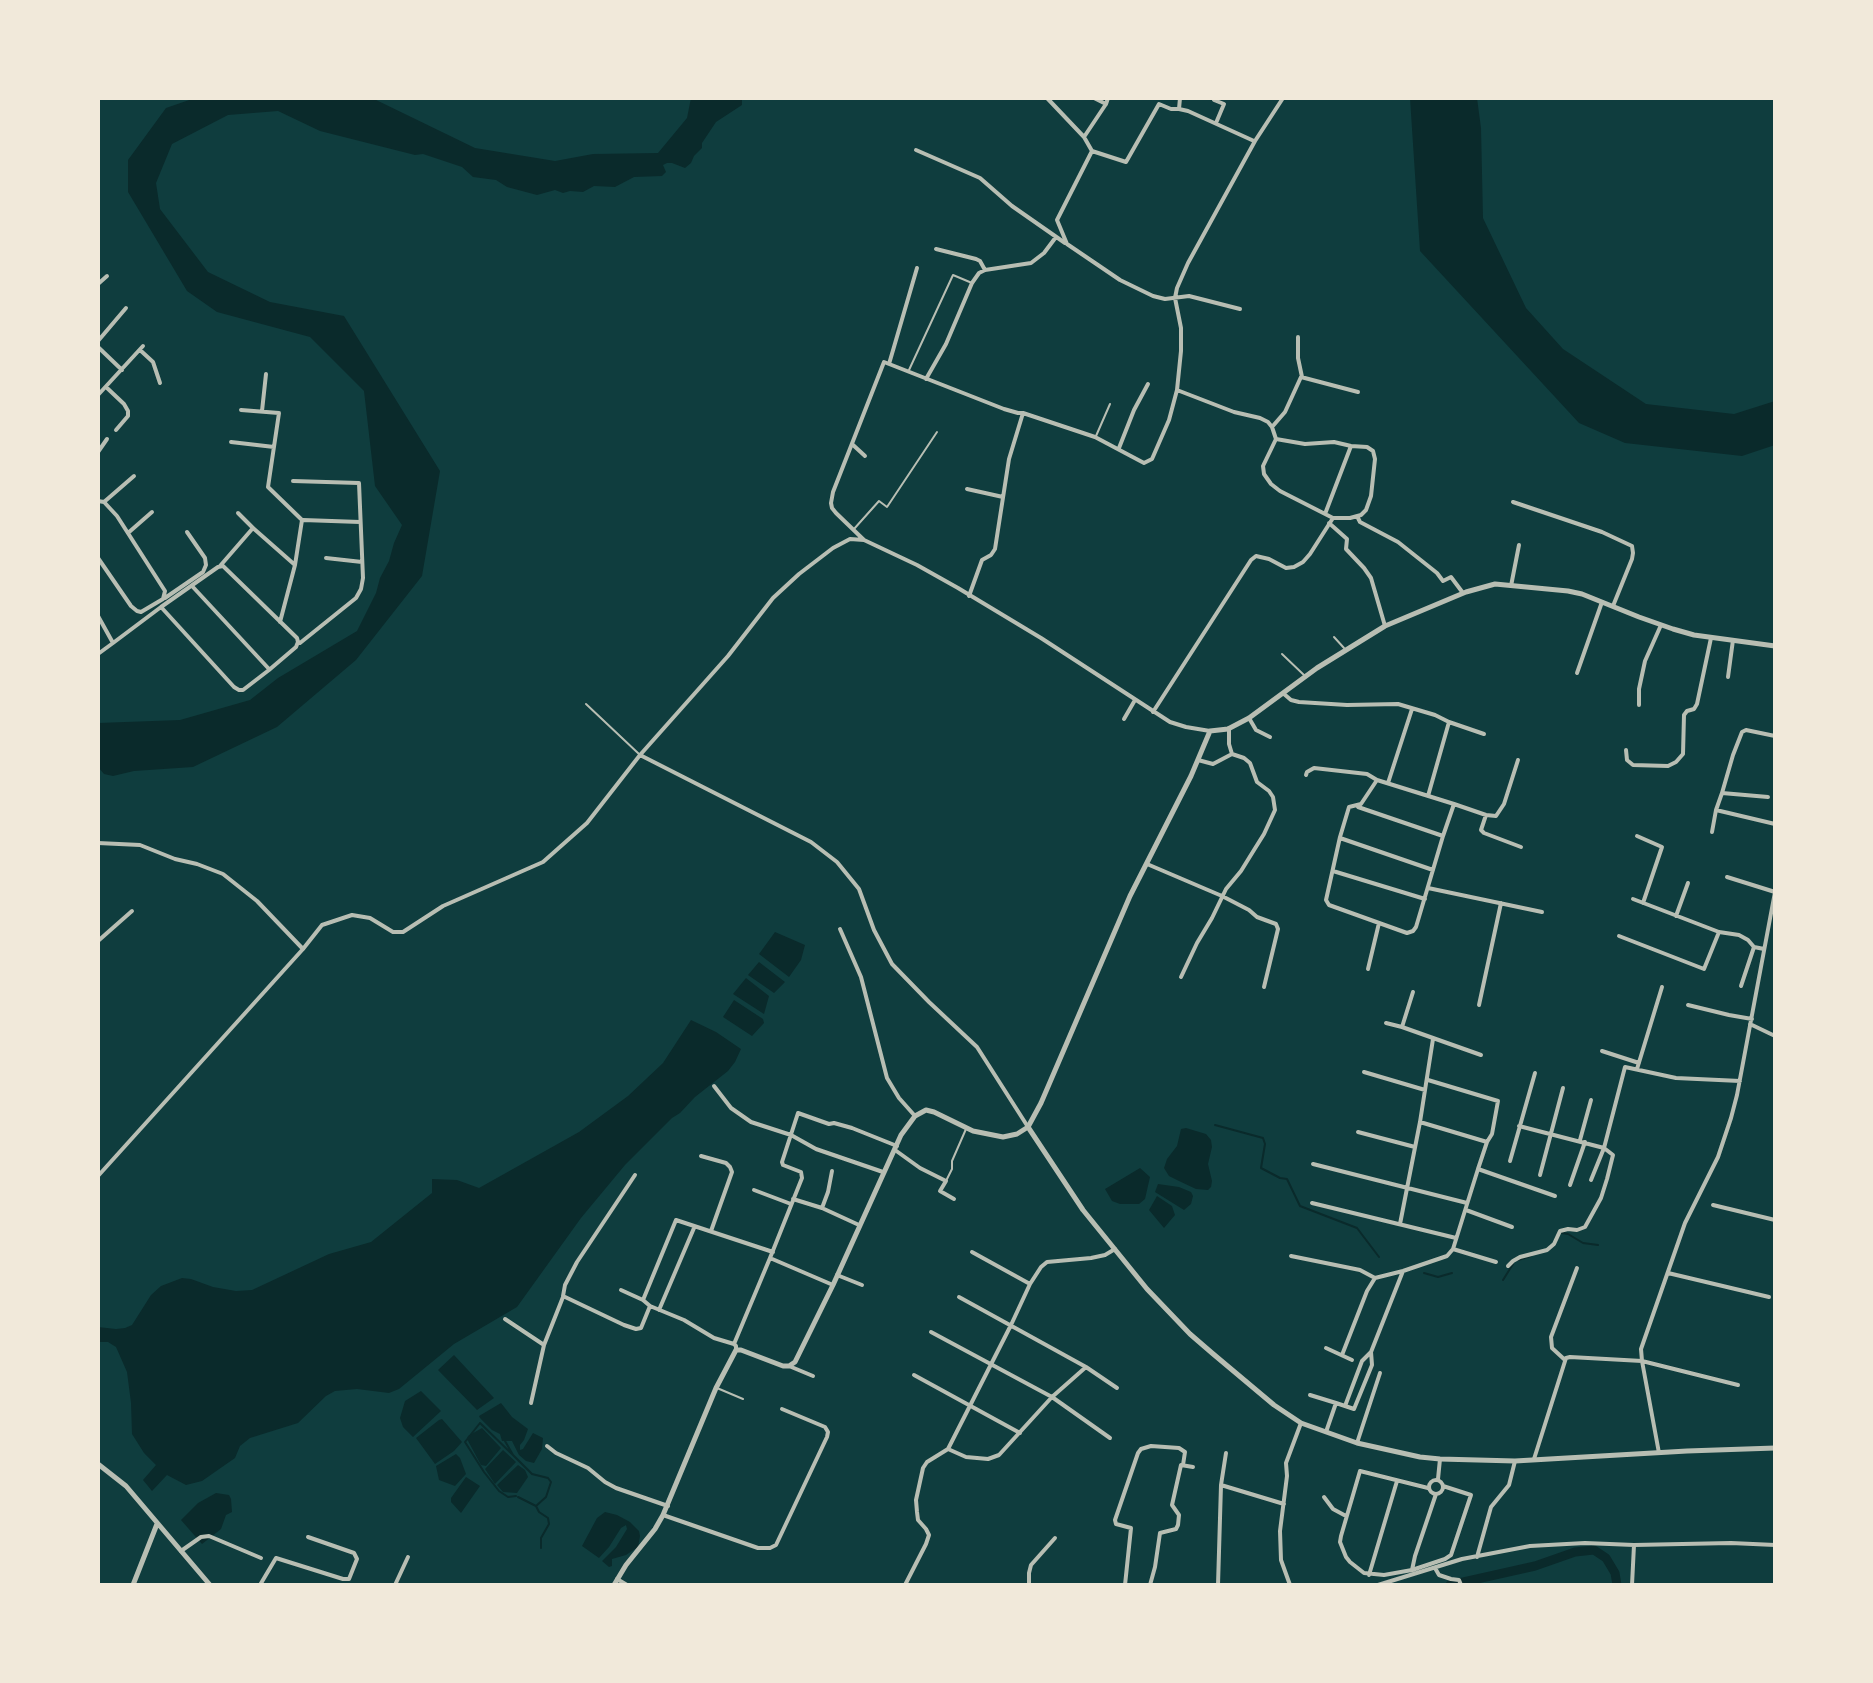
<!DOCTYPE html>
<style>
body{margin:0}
#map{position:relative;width:1873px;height:1683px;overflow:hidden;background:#0f3d3e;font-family:Commissioner,sans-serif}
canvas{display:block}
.frame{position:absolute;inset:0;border:100px solid #f1e9da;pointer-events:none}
</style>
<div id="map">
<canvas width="1873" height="1683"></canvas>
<div class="frame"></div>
</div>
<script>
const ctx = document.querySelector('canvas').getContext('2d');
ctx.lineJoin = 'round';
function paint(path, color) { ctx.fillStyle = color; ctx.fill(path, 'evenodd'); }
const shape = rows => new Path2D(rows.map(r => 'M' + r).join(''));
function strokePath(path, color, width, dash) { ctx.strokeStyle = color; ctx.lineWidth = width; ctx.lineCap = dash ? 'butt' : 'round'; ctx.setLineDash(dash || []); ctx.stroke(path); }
const water = shape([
 [195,98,372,98,475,148,555,161,593,154,658,153,687,118,691,98,740,98,742,100,742,105,716,122,702,143,702,148,694,156,691,163,685,168,672,163,667,163,663,165,666,172,662,176,634,177,615,187,594,186,583,192,570,191,563,193,555,190,537,195,507,187,496,180,473,177,462,167,423,154,415,155,320,131,278,111,228,115,172,144,156,183,160,209,208,272,270,302,344,316,440,471,422,576,356,660,277,727,193,767,134,771,113,776,104,774,98,767,98,723,180,720,250,700,278,678,357,631,376,593,380,578,389,561,394,543,402,525,375,486,364,391,310,337,217,312,187,291,128,192,128,160,166,108],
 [1410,98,1477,98,1481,128,1483,218,1526,308,1563,349,1646,404,1734,414,1775,401,1775,445,1742,456,1625,443,1579,423,1420,251],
 [775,932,805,945,801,960,789,977,759,954],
 [759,962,785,982,774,993,748,975],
 [746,978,769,996,764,1014,733,994],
 [734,1000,763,1019,764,1023,752,1036,723,1017],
 [691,1020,716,1032,741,1049,735,1062,728,1071,695,1097,680,1113,672,1118,625,1165,581,1218,517,1307,454,1344,399,1389,389,1393,357,1389,335,1391,326,1396,298,1423,250,1438,240,1446,235,1458,202,1481,186,1485,167,1475,152,1491,143,1480,156,1465,144,1453,132,1434,131,1403,127,1372,116,1347,108,1342,98,1342,98,1327,116,1329,125,1328,132,1325,151,1295,161,1286,182,1278,191,1279,213,1287,236,1291,252,1290,329,1254,371,1242,432,1193,432,1179,457,1180,479,1188,579,1132,628,1096,663,1063],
 [1186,1128,1206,1134,1211,1140,1212,1147,1208,1164,1212,1181,1211,1187,1208,1190,1196,1189,1179,1181,1169,1176,1164,1168,1167,1159,1177,1146,1181,1129],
 [1140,1168,1150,1177,1145,1199,1139,1204,1120,1204,1112,1201,1105,1189],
 [1158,1184,1179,1187,1191,1192,1193,1196,1191,1204,1184,1210,1155,1192],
 [1157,1196,1172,1206,1175,1215,1164,1228,1149,1210],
 [454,1355,494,1398,477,1410,438,1370],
 [421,1391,441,1411,413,1437,403,1427,400,1418,405,1401],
 [501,1403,512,1417,528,1429,524,1440,520,1445,520,1450,523,1449,533,1433,543,1438,542,1449,534,1463,526,1461,519,1455,512,1441,502,1441,500,1434,492,1430,480,1418,479,1416],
 [442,1419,462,1442,454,1451,435,1464,416,1438,439,1420],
 [482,1428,501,1448,486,1466,481,1465,467,1439,468,1436],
 [503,1450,516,1462,495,1484,485,1469],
 [456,1454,460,1458,466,1474,455,1486,439,1480,436,1466],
 [518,1465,525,1470,528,1477,517,1493,503,1492,497,1485],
 [466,1477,480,1486,461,1513,451,1502,451,1498],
 [216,1493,229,1495,231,1499,232,1512,226,1515,221,1529,202,1544,181,1520,198,1503],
 [605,1512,617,1515,630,1522,639,1531,640,1536,638,1547,626,1555,612,1559,612,1566,609,1567,602,1561,616,1547,627,1529,626,1525,621,1528,609,1547,599,1558,582,1546,597,1518]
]);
const stream = shape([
 [1215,1125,1263,1138,1265,1144,1261,1168,1280,1178,1287,1179,1300,1206,1357,1228,1379,1257],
 [1562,1233,1568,1234,1583,1243,1598,1245],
 [1518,1260,1531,1256],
 [1424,1273,1438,1277,1452,1273],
 [1503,1280,1513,1264],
 [505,1441,513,1455,532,1474,548,1478,551,1482,546,1497,536,1506],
 [513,1455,480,1423,465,1442,484,1472,499,1491,508,1497,516,1496],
 [518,1497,536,1506,539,1512,548,1518,549,1524,541,1538,541,1548]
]);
const canal = shape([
 [1450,1585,1535,1566,1575,1552,1594,1550,1606,1558,1615,1573,1617,1585]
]);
const service = shape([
 [909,370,953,275,972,283],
 [1096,436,1110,404],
 [854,529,879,501,887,507,937,432],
 [1334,637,1344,648],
 [1282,654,1305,676],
 [586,704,639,754],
 [946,1181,952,1169,952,1161,966,1129],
 [717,1388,743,1399]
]);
const minor = shape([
 [1047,98,1084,137,1092,151,1057,220,1067,244,1120,280,1153,296,1165,299,1189,296,1240,309],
 [1094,98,1106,104],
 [1180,98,1179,109,1188,111,1254,141],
 [1214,100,1224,104,1216,123],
 [1084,137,1106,104,1108,98],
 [916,150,980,178,1012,206,1065,243],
 [1092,151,1126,162,1159,104,1171,109,1179,109],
 [936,249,976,259,980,261,985,270],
 [98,284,107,276],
 [1298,337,1298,358,1302,377],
 [98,341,126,308],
 [98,347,122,370],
 [140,350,153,362,160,383],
 [889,364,917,268],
 [926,379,946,344,972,283,979,273,985,270,1031,263,1044,253,1056,237],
 [106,387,124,404,128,411,128,416,116,430],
 [1177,390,1169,420,1152,459,1144,463,1095,437,1023,413,1018,413,1004,409,884,362,833,492,831,503,832,508,836,513,864,540,917,565,958,588,1041,638,1170,722,1186,727,1210,731],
 [98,395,143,346],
 [241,410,279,413,268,487,302,520,295,565,280,622],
 [262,411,266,374],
 [1272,427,1285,412,1301,377,1358,392],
 [1276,439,1305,444,1334,442,1351,446,1367,447,1373,451,1375,459,1371,496,1366,510,1361,515,1350,518,1333,518,1280,491,1271,484,1264,474,1263,466,1276,439,1272,427,1268,422,1260,418,1234,412,1177,390,1181,351,1181,328,1175,298,1177,288,1188,263,1255,141,1283,98],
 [231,442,274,447],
 [852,444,865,456],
 [1119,448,1134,410,1148,384],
 [98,452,107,439],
 [293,481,359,483,363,578,361,589,356,598,300,643],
 [967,489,1003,497],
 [98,501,104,502,117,516,165,591,163,599,141,612,137,611,131,606,98,558],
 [104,502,134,476],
 [1513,502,1602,532,1632,546,1633,553,1632,559,1613,606],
 [1325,514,1351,446],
 [1357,516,1360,522,1398,542,1437,573,1443,581,1451,577,1463,593],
 [303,520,360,522],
 [1329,523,1347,539,1346,549,1364,568,1371,578,1385,626],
 [253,528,295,565],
 [128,533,152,512],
 [326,558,362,562],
 [220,566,253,528,238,513],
 [192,586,269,669],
 [1511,586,1519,545],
 [969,596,982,560,991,555,995,549,1009,459,1023,413],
 [165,598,203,572,206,565,205,558,187,532],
 [98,616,113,643,161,607,218,567,223,566,297,638,298,642,296,647,269,670,243,690,239,690,234,687,161,607],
 [98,654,113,643],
 [1577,673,1602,602],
 [1728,677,1733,640],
 [1284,694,1291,700,1299,702,1347,705,1398,704,1435,715,1449,722,1484,734],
 [1639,705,1639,689,1645,661,1661,625],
 [1153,712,1251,560,1256,556,1269,559,1286,568,1294,567,1303,562,1310,554,1333,518],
 [1249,718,1256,730,1270,737],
 [1124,719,1135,700],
 [1626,750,1627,760,1633,765,1668,766,1676,762,1683,754,1684,715,1687,711,1694,709,1697,704,1711,638],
 [640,755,811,842,837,862,859,889,874,930,892,964,929,1002,977,1047,1028,1127],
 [1198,760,1213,764,1232,754],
 [1306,775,1307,772,1314,768,1367,774,1377,780,1454,804,1443,836,1416,927,1413,931,1407,933,1329,905,1326,900,1340,837,1349,807,1361,804,1377,780],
 [1388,783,1412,709],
 [1722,793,1733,755,1742,732,1746,730,1775,736],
 [1428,796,1449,722],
 [1454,804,1486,815,1496,816,1504,804,1518,760],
 [1358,807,1443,836],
 [1716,810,1775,824],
 [1486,815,1481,830,1484,833,1521,847],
 [1712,832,1716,810,1722,793,1768,797],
 [1637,836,1662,847,1643,903],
 [1340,838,1433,870],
 [98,843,140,845,175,859,197,864,223,874,257,901,303,949],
 [1147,864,1222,896,1249,910,1257,917,1276,924,1278,929,1264,987],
 [1333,871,1425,899],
 [1727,877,1775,892],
 [1428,888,1542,912],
 [1633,899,1719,932,1739,935,1748,940,1754,947,1764,949],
 [1676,916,1688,883],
 [840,929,861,977,887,1078,899,1098,915,1116],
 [1619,936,1704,969,1719,932],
 [98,941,132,911],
 [1368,969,1379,923],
 [1181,977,1197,943,1212,918,1226,889,1241,871,1254,850,1264,834,1275,810,1273,797,1269,791,1257,782,1250,763,1244,758,1232,754,1229,744,1229,728],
 [1741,986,1754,947],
 [1413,992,1402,1027,1481,1055],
 [1479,1005,1501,903],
 [1688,1005,1729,1015,1752,1019],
 [1386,1023,1402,1027],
 [1750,1024,1775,1036],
 [1602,1051,1639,1063],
 [1637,1069,1662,987],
 [1364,1072,1425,1090],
 [1428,1080,1498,1101,1492,1134,1487,1142,1478,1169],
 [714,1086,731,1108,751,1122,791,1135,816,1149,883,1172],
 [1420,1122,1487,1142],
 [1519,1126,1604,1148,1625,1067,1676,1078,1740,1081],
 [1358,1132,1415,1147],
 [1580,1140,1591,1100],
 [895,1150,920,1168,946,1181,940,1191,954,1199],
 [701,1156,726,1163,730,1167,732,1172,711,1231],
 [1510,1161,1535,1073],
 [1313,1164,1467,1203],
 [635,1175,577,1262,565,1285,563,1296,624,1325,636,1329,641,1328,650,1306],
 [1540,1175,1563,1088],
 [98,1176,303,949,322,925,352,915,370,918,393,932,403,932,443,906,543,862,587,823,640,755,728,656,773,598,799,574,833,548,850,539,864,540],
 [1570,1185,1585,1142],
 [754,1190,791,1204],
 [793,1199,822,1208,859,1225],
 [1312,1203,1456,1238],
 [1713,1205,1775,1220],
 [822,1208,828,1192,832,1171],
 [1466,1210,1512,1227],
 [1400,1224,1420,1122,1433,1039],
 [1453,1249,1496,1262],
 [972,1252,1030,1284],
 [1291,1256,1360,1270,1375,1278],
 [770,1258,833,1285],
 [1508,1266,1513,1261,1520,1257,1547,1250,1554,1244,1560,1231,1568,1229,1577,1230,1585,1227,1601,1198,1607,1179,1613,1155,1604,1148,1591,1180],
 [1668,1273,1769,1297],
 [837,1275,862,1285],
 [621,1290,643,1300,650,1306,684,1320,714,1338,734,1344,736,1346,736,1350],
 [959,1297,1086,1367,1117,1388],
 [643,1300,676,1220,773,1252],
 [659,1310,694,1228],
 [505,1319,544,1345],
 [931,1332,1052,1397,1110,1438],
 [734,1344,770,1258,802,1178,801,1172,783,1165,782,1162,798,1113,829,1124,834,1123,852,1128,897,1146],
 [1326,1348,1352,1360],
 [1342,1355,1367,1291,1375,1278,1403,1271,1447,1256,1453,1249,1478,1169,1555,1196],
 [1565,1360,1552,1348,1551,1337,1577,1268],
 [789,1366,813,1376],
 [914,1375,1020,1433],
 [1310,1395,1336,1403,1326,1432],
 [531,1403,544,1345,563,1297],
 [1336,1403,1354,1409,1372,1365,1371,1352],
 [1345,1406,1362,1361,1371,1352,1403,1271],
 [1357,1443,1380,1373],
 [547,1446,556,1453,588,1468,605,1482,616,1488,668,1506],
 [948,1449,966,1457,988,1459,999,1455,1052,1397,1086,1367],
 [1659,1453,1642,1361,1738,1385],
 [1534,1459,1566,1358,1570,1357,1642,1361,1641,1349,1685,1223,1718,1157,1731,1118,1737,1095,1775,892],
 [1438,1479,1440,1459],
 '1429 1487a7 7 0 1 1 14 0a7 7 0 1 1-14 0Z',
 [1221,1485,1284,1504],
 [1428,1488,1360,1471,1341,1536,1340,1542,1346,1557,1350,1562,1364,1573,1384,1575,1412,1570,1445,1559,1451,1555,1471,1495,1443,1486],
 [1324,1497,1333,1509,1346,1516],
 [663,1515,758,1548,770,1548,776,1545,827,1437,828,1432,825,1427,782,1409],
 [181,1551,201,1537,209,1536,261,1558],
 [1477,1557,1491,1507,1509,1485,1515,1461],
 [1435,1568,1439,1575,1451,1579,1459,1580,1461,1585],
 [1412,1570,1415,1556,1436,1494],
 [1369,1575,1397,1481],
 [617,1579,627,1585],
 [260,1585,276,1558,343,1579,349,1579,357,1559,354,1553,308,1537],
 [395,1585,408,1557],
 [905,1585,926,1544,929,1535,926,1529,918,1520,917,1512,916,1500,923,1468,927,1462,948,1449,1011,1325,1030,1284,1041,1267,1047,1262,1091,1258,1105,1255,1115,1249],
 [1029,1585,1029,1573,1031,1565,1055,1538],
 [1125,1585,1131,1528,1116,1524,1115,1520,1138,1453,1141,1449,1151,1446,1179,1448,1185,1452,1183,1465],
 [1150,1585,1155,1567,1160,1533,1176,1529,1178,1525,1179,1515,1172,1505,1181,1465,1193,1467],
 [1218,1585,1221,1485,1226,1453],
 [1290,1585,1281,1560,1280,1531,1287,1476,1286,1463,1301,1423],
 [1378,1585,1462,1559,1530,1546,1585,1543,1634,1545,1731,1543,1775,1545],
 [1497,1585,1511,1585],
 [1632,1585,1634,1545]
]);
const tertiary = shape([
 [1028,1127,1083,1210,1147,1289,1190,1334,1212,1353,1274,1405,1301,1423,1357,1443,1420,1457,1440,1459,1515,1461,1687,1451,1775,1448],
 [98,1464,126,1486,210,1585],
 [133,1585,157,1524],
 [614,1585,626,1565,655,1529,663,1515,716,1388,736,1350,741,1350,783,1366,789,1366,795,1362,833,1285,901,1135,915,1116,926,1110,934,1112,973,1131,1003,1137,1017,1134,1028,1127,1041,1103,1130,896,1191,776,1210,731,1228,729,1249,718,1317,668,1385,626,1466,592,1495,584,1568,591,1582,594,1639,617,1673,629,1694,635,1775,646]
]);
paint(water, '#0a2a2b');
strokePath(stream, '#0a2a2b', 2);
strokePath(canal, '#0a2a2b', 9);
strokePath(service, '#b8beb3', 2);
strokePath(minor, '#b8beb3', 4);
strokePath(tertiary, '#b8beb3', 5);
</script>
